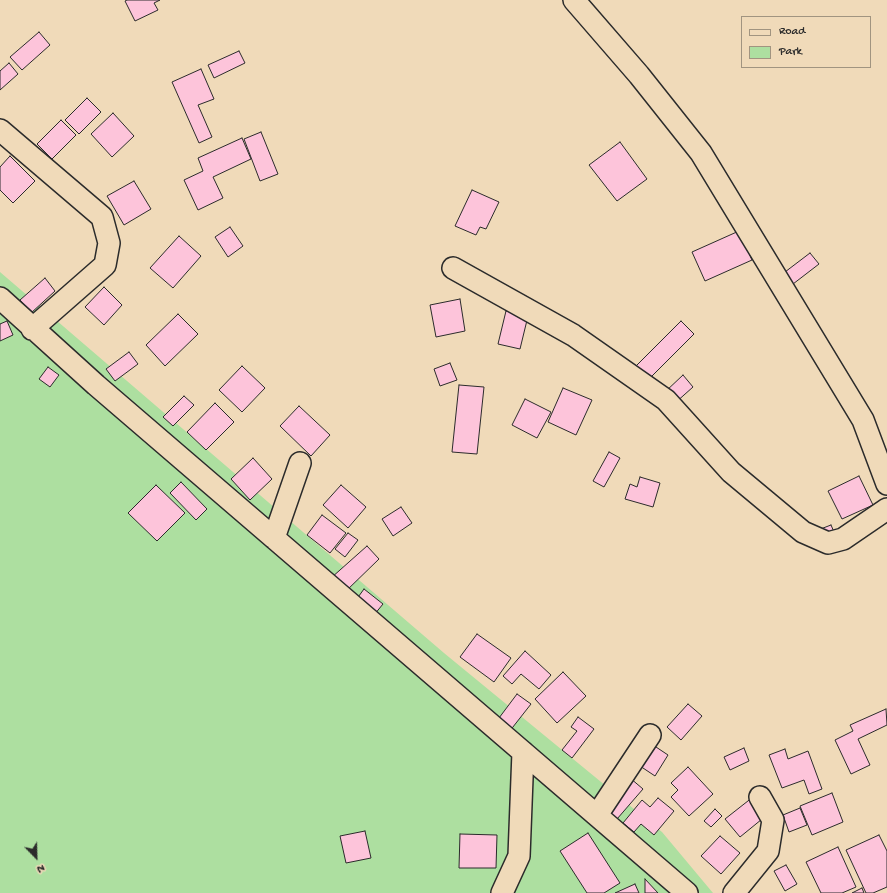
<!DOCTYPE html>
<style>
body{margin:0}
#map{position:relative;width:887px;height:893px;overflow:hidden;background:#f0dab9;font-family:"Gochi Hand",sans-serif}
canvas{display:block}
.legend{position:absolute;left:741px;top:16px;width:130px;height:52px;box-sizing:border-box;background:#f0dab9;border:1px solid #a19480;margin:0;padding:5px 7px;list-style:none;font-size:12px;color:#2b2b2b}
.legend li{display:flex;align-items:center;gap:8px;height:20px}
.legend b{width:20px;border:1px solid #a19480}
.north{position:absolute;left:16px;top:837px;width:40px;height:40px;-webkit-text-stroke:3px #f0dab9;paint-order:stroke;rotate:157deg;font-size:11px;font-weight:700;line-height:16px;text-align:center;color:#2b2b2b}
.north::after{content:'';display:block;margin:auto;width:14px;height:18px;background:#2b2b2b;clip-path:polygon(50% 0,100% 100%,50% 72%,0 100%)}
</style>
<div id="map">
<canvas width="887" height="893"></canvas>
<ul class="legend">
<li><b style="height:5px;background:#f0dab9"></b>Road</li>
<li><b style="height:11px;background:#addfa0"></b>Park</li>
</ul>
<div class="north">N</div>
</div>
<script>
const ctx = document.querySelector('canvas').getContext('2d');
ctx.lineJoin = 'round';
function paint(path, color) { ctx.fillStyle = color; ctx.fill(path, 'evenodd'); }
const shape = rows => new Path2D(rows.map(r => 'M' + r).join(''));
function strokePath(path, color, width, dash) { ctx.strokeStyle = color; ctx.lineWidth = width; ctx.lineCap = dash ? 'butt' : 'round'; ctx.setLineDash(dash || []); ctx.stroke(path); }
const green = shape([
 [0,272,444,653,662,832,713,893,0,893]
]);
const building = shape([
 [127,0,160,0,154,3,158,10,135,21,125,1,127,0],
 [39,32,50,45,22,70,10,57,39,32],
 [239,51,245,63,214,78,208,65,239,51],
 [9,63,18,74,0,90,0,71,9,63],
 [201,69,214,99,198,105,212,137,199,143,172,82,201,69],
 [87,98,101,112,79,134,65,120,87,98],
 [113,113,134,136,112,157,91,134,113,113],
 [61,120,76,135,52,159,37,144,61,120],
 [261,132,278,174,260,181,244,139,261,132],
 [242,138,251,159,213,177,223,198,198,210,184,180,203,171,198,158,242,138],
 [620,142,647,179,617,201,589,165,620,142],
 [10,156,35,181,13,203,0,190,0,167,10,156],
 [134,181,151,209,124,225,107,196,134,181],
 [472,190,499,202,486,229,480,227,476,235,455,226,472,190],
 [230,227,243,246,228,257,215,237,230,227],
 [739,231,752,260,705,281,692,252,739,231],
 [179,236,201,256,173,288,150,268,179,236],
 [810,253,819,264,793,284,785,272,810,253],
 [45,278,55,291,31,313,20,300,45,278],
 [104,287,122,305,104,325,85,307,104,287],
 [460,299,465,331,436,337,430,305,460,299],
 [506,311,528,316,520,349,498,344,506,311],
 [178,314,198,334,165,366,146,345,178,314],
 [7,321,13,335,0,341,0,324,7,321],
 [681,321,694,334,649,379,636,366,681,321],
 [129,352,138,364,115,381,106,369,129,352],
 [450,363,457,380,440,386,434,369,450,363],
 [242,366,265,388,242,412,219,390,242,366],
 [48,367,59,375,50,387,39,379,48,367],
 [683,375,693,387,675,403,665,392,683,375],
 [459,385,484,387,477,454,452,452,459,385],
 [563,388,592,400,576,435,548,422,563,388],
 [184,396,194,405,173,426,163,417,184,396],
 [525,399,551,412,537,438,512,425,525,399],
 [215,403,234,422,206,450,187,432,215,403],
 [299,406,330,435,311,456,280,426,299,406],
 [609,452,620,458,604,487,593,481,609,452],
 [253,458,272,479,250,500,231,479,253,458],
 [859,476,873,505,842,519,828,491,859,476],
 [640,477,660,483,653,507,625,499,630,484,637,487,640,477],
 [181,482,207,509,196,520,170,493,181,482],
 [156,485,185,513,157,541,128,513,156,485],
 [341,485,366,507,348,528,323,505,341,485],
 [401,507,412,523,393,536,382,519,401,507],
 [322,515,346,533,330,553,307,535,322,515],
 [831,525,834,532,821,537,818,530,831,525],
 [348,533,358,540,345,557,335,549,348,533],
 [367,546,379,559,345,592,331,578,367,546],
 [364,589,383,604,374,615,356,600,364,589],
 [477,634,511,658,494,682,460,657,477,634],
 [525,651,551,675,539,689,521,674,512,684,503,676,525,651],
 [563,672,586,696,557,723,535,699,563,672],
 [517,694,531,704,509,732,496,722,517,694],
 [688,704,702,716,681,740,667,727,688,704],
 [886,709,887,725,858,739,870,765,851,774,835,740,853,731,850,725,886,709],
 [578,717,594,729,572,758,562,750,577,731,571,727,578,717],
 [650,743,668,755,655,776,637,764,650,743],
 [744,748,749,761,730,770,724,757,744,748],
 [785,749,788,759,808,751,822,789,809,794,804,780,782,788,769,755,785,749],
 [688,767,713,794,689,816,671,797,678,790,671,783,688,767],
 [630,778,643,789,617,819,604,808,630,778],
 [832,793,843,822,812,835,800,806,832,793],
 [753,797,767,815,740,837,725,819,753,797],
 [658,798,674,811,654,835,641,824,634,832,623,823,642,800,650,807,658,798],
 [800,808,807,825,789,832,783,815,800,808],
 [715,809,722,816,711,827,704,821,715,809],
 [365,831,371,858,346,863,340,836,365,831],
 [588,833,620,883,604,893,587,893,560,851,588,833],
 [460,834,497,835,496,868,459,868,460,834],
 [879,835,887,851,887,887,873,893,866,893,846,850,879,835],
 [720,836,740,853,721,874,701,856,720,836],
 [838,847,856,887,842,893,821,893,806,862,838,847],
 [786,865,797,884,785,891,774,871,786,865],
 [645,879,658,893,645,893,645,879],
 [635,884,639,893,615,893,635,884],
 [862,888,864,893,852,893,862,888]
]);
const minor = shape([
 [574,0,639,75,701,153,863,420,887,484],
 [0,130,102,217,109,243,105,265,32,329],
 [453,268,573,335,666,400,731,472,803,532,828,543,843,539,887,509],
 [0,298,96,385,687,893],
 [274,538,300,463],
 [597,815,650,735],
 [502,893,519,856,523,752],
 [734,893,768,851,773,820,760,797]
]);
paint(green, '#addfa0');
paint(building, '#fdc4da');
strokePath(building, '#2b2b2b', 1);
strokePath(minor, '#2b2b2b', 24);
strokePath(minor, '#f0dab9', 21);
</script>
